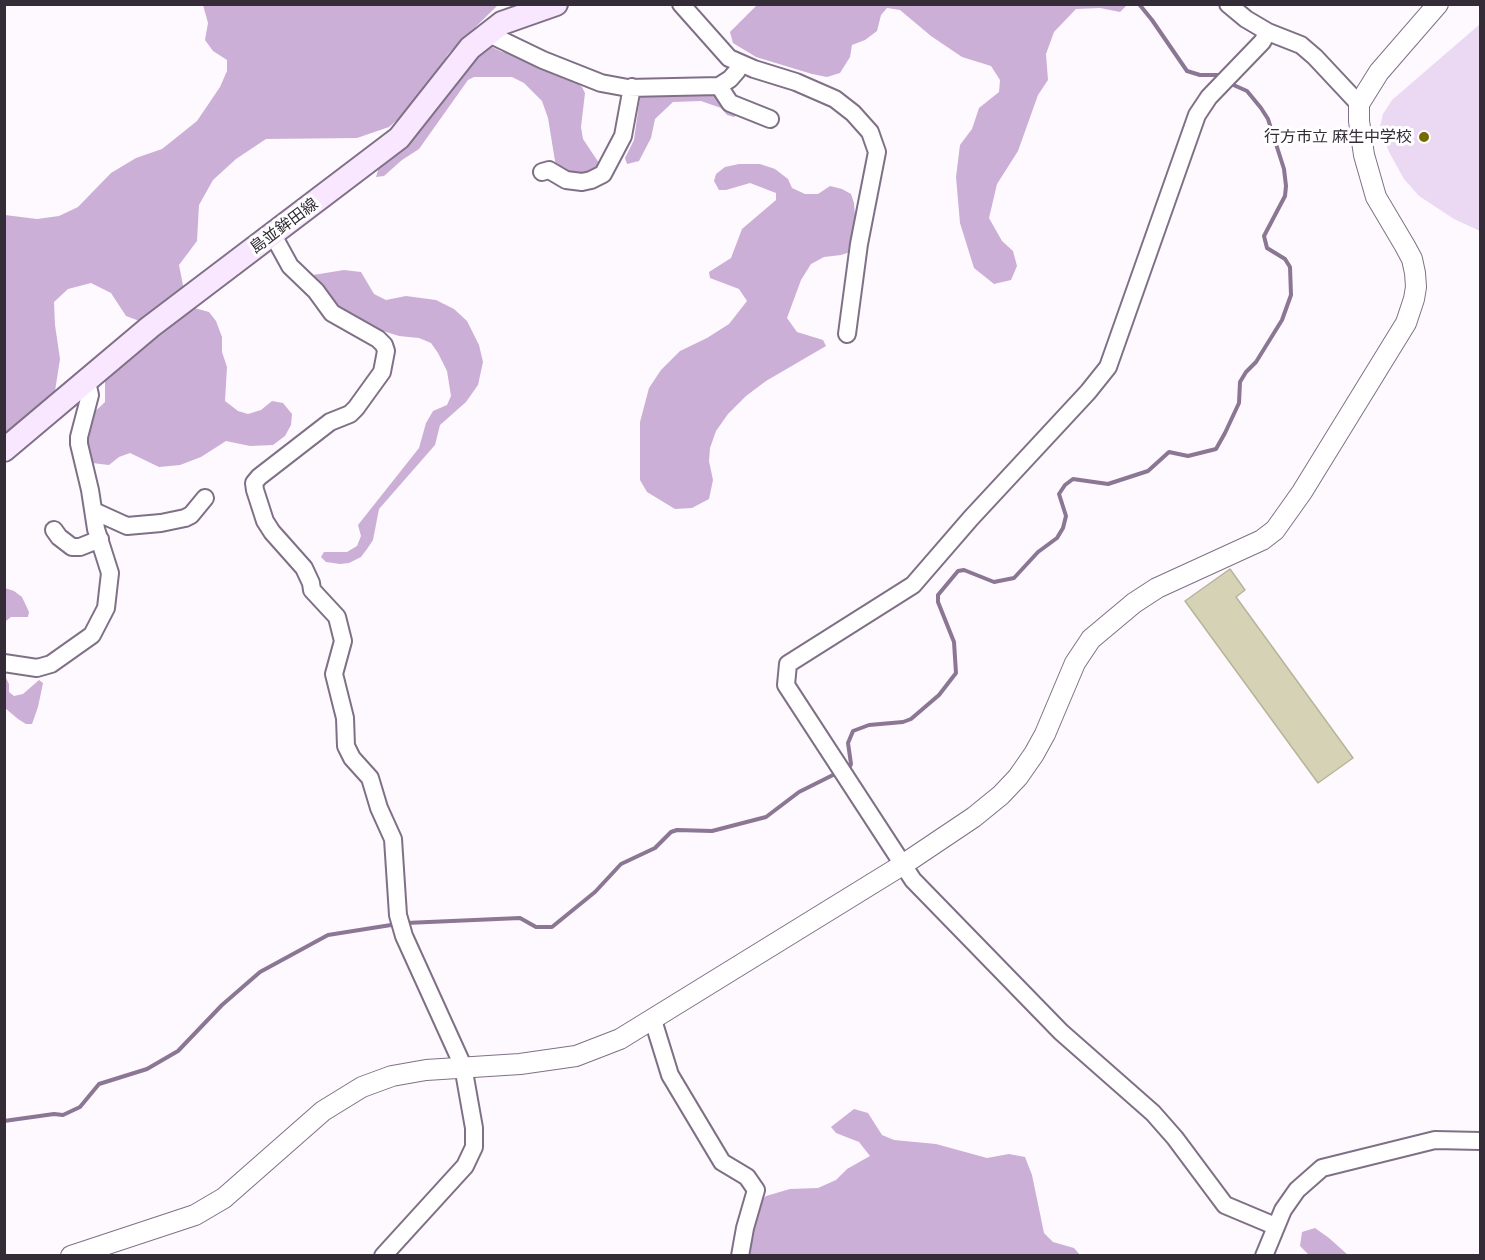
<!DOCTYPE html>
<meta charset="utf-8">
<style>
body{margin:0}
#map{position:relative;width:1485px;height:1260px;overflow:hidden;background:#fdf9ff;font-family:"Playfair Display",serif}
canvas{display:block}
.frame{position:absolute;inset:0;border:6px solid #342d37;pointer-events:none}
</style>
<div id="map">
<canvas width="1485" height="1260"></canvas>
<div class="frame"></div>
</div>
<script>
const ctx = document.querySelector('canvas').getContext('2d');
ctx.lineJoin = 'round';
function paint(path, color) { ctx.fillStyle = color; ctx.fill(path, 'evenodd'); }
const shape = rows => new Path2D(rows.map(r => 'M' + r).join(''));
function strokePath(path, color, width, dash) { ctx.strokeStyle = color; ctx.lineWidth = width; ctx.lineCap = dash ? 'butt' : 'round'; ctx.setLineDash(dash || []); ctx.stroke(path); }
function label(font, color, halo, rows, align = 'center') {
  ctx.font = font + ' "Playfair Display","Noto Sans JP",serif'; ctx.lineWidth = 6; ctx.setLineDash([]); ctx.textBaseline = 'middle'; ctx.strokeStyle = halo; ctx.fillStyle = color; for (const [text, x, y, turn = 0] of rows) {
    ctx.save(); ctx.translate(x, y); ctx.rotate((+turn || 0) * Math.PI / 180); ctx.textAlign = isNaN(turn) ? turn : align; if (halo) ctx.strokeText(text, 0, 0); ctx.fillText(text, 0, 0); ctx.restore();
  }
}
const green = shape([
 [1480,24,1480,231,1454,219,1419,196,1404,179,1389,152,1380,127,1383,114,1392,100]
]);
const forest = shape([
 [203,5,498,5,448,54,426,95,389,127,357,138,266,139,236,159,213,180,199,205,197,241,179,265,184,290,145,323,126,316,111,293,91,283,68,289,54,302,55,325,60,359,55,391,5,435,5,215,37,219,59,216,78,207,111,173,136,158,162,149,197,121,220,87,227,71,227,60,213,51,205,40,208,23],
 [757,5,1127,5,1120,12,1100,8,1076,9,1054,32,1046,54,1048,80,1038,95,1018,151,997,184,989,218,1002,241,1013,251,1017,266,1011,280,994,284,974,268,960,223,956,177,960,145,972,129,979,108,999,92,1000,80,991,66,962,57,931,36,900,10,887,8,881,15,877,31,865,40,852,45,850,57,840,73,827,77,812,74,756,57,733,43,730,32],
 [488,45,502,52,518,54,570,77,582,87,585,93,581,127,583,139,601,166,600,170,575,177,556,167,548,118,542,101,524,83,512,77,474,77,468,80,419,149,402,160,384,176,376,177,379,167,439,97],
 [645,91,711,92,722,98,740,113,734,117,727,115,721,108,701,101,673,102,655,119,651,138,639,161,627,164,625,158,634,140,640,97],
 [739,164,760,164,775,169,788,179,792,188,805,194,818,194,830,186,842,189,851,194,854,203,856,228,850,252,841,255,824,257,811,264,801,280,787,318,797,332,823,340,826,346,766,381,746,396,728,414,716,431,710,448,709,461,713,480,709,499,692,508,675,509,647,492,640,480,640,422,649,388,661,370,680,351,707,338,729,324,747,301,739,289,710,278,709,272,731,258,742,229,776,200,776,193,750,183,726,190,719,190,714,181,716,174,725,167],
 [344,270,361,272,374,294,386,300,406,296,436,300,454,309,467,321,479,345,483,362,478,385,466,402,440,425,435,445,379,509,373,540,367,549,361,557,349,563,340,564,326,562,321,557,324,552,347,552,357,546,361,536,358,525,419,448,426,423,433,411,447,405,451,396,447,371,438,353,431,343,419,338,399,336,370,327,343,317,310,280,313,275],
 [191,307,209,312,216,321,222,337,222,352,227,367,225,401,238,411,248,414,261,410,272,401,283,403,292,414,291,425,285,436,273,445,250,446,226,441,201,457,180,465,159,467,130,453,119,457,109,465,92,463,84,457,86,420,105,402,105,379,127,358],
 [5,588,14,591,22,597,29,612,28,617,11,617,6,621,5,629],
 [5,676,9,684,9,692,14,696,23,694,39,680,43,683,38,707,32,724,26,724,18,719,5,708],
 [854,1109,868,1113,882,1135,894,1140,936,1144,987,1158,1009,1154,1025,1157,1032,1175,1044,1233,1053,1242,1074,1248,1080,1255,736,1256,733,1241,740,1220,766,1196,790,1189,818,1188,836,1180,847,1169,870,1156,859,1142,836,1133,831,1127],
 [1315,1228,1329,1238,1348,1255,1309,1255,1300,1246,1302,1232]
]);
const stream = shape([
 [1139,4,1152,20,1187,71,1200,75,1219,75],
 [849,768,851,764,848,743,853,731,869,725,903,722,911,719,939,695,956,673,954,642,938,602,938,595,958,571,964,570,994,582,1014,578,1038,552,1057,538,1063,528,1066,516,1059,494,1065,485,1073,479,1108,484,1148,471,1169,452,1188,456,1216,449,1225,433,1239,403,1240,382,1246,372,1256,362,1282,320,1291,295,1290,267,1285,259,1267,248,1264,236,1285,196,1286,186,1284,169,1268,119,1261,108,1247,91,1229,83],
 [406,923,520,918,536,927,552,927,595,892,621,864,655,848,671,832,677,830,712,831,766,817,799,792,835,774],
 [4,1121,54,1114,63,1115,80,1107,99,1084,147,1069,178,1051,222,1005,260,972,328,935,391,925]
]);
const building = shape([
 [1230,569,1245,590,1236,597,1353,758,1318,783,1185,601,1230,569]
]);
const minor = shape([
 [681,4,729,58,754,69,796,82,835,99,853,113,870,132,877,152,859,244,847,334],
 [1228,4,1246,19,1268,32,1301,45,1315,57,1359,104],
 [1268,32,1262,42,1209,97,1197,115,1108,367,1088,392,971,518,913,585,788,664,786,685,913,880,1061,1032,1153,1113,1175,1138,1225,1205,1275,1226],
 [489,34,543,60,601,83,628,88,719,86,730,79,737,71,740,63],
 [719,86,730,103,770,119],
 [542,172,549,170,566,180,582,182,591,180,603,174,623,136,632,87],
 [273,235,290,266,316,291,332,313,378,339,384,345,386,351,382,372,356,408,350,414,330,422,259,477,254,483,255,490,265,521,272,532,304,568,311,583,312,590,337,617,343,641,334,674,345,718,346,746,352,758,370,778,379,808,393,839,398,915,404,936,463,1066,474,1128,474,1147,465,1166,383,1256],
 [94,511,127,526,161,523,185,518,191,515,205,498],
 [54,530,59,537,72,547,80,547,100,539],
 [4,663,37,668,51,664,92,635,106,608,110,573,96,529,90,490,79,444,79,437,90,395,87,382],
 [653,1020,670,1075,722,1162,747,1177,756,1190,745,1228,740,1256],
 [1264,1256,1283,1210,1297,1190,1322,1168,1435,1140,1480,1141]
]);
const tertiary = shape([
 [71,1256,195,1215,224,1198,323,1111,362,1087,392,1076,426,1070,520,1064,576,1056,620,1039,904,864,974,817,1001,795,1018,777,1034,754,1045,734,1075,663,1091,639,1134,603,1157,588,1262,540,1275,530,1302,492,1406,323,1414,299,1416,287,1415,273,1412,259,1405,246,1376,197,1364,155,1359,121,1359,104,1379,72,1438,4]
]);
const secondary = shape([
 [4,450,150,327,399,138,470,48,502,23,556,4]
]);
const markers = [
 [1424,137,6,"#776a01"]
];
const poiNames = [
 ["行方市立 麻生中学校",1412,137]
];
const streetNames = [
 ["島並鉾田線",284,226,-37]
];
paint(green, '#ebd9f3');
paint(forest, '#cbafd6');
strokePath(stream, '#8b7693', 4);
paint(building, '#d6d2b5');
strokePath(building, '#b8b498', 1.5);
strokePath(minor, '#807087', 20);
strokePath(tertiary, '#807087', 22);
strokePath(secondary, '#807087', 26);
strokePath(minor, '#fff', 16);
strokePath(tertiary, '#fff', 20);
strokePath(secondary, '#f8e7ff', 22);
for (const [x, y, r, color] of markers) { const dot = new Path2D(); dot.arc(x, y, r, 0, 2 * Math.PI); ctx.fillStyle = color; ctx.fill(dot); strokePath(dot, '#fff', 2); }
label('16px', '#342d37', '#fff', poiNames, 'right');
label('16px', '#342d37', '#fff', streetNames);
</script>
